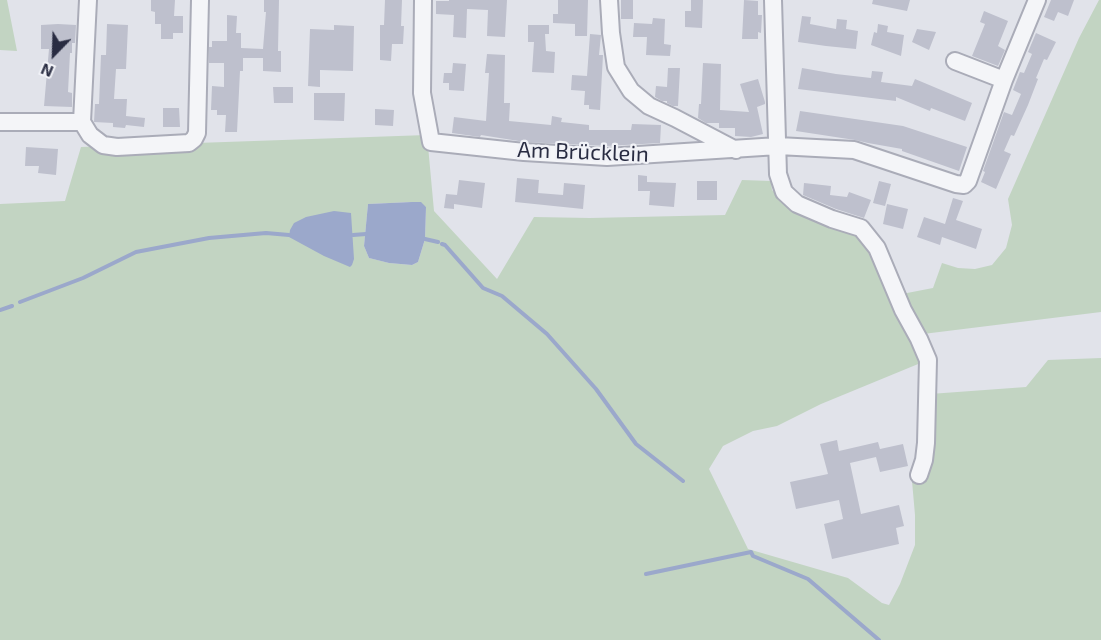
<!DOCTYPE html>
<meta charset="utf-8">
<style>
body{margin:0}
#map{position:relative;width:1101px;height:640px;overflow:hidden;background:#e1e3ea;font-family:"Exo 2",sans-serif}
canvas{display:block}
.north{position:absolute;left:24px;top:24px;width:60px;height:60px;-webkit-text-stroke:4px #f1f2f7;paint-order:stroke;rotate:203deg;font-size:16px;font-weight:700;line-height:24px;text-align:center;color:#292c42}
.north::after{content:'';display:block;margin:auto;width:21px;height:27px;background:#292c42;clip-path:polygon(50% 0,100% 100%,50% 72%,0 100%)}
</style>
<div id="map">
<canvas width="1101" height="640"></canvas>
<div class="north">N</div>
</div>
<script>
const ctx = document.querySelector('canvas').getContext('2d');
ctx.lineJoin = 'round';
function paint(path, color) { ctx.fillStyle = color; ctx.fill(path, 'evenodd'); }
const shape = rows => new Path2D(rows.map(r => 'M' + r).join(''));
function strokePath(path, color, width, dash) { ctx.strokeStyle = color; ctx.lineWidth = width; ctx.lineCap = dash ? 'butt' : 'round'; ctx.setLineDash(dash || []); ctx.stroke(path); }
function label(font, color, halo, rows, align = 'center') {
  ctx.font = font + ' "Exo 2",sans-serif'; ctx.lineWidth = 4.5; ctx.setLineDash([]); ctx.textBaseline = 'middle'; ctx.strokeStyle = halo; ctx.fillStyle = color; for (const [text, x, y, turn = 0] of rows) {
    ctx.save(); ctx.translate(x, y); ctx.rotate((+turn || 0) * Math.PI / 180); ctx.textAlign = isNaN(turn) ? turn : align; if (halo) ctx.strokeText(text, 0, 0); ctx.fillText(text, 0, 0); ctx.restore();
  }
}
const green = shape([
 [0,0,7,0,17,51,0,50],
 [1099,0,1101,0,1101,312,923,334,902,294,933,288,942,263,958,268,975,269,992,265,1006,248,1012,225,1008,199,1079,38],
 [427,135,434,211,497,279,534,217,590,218,725,215,742,180,771,181,772,190,795,212,852,232,871,252,923,362,821,404,777,426,753,431,723,446,709,469,748,549,848,578,882,603,889,605,900,584,915,545,915,515,912,481,926,463,930,394,1026,387,1048,360,1101,358,1101,640,0,640,0,204,65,201,81,147],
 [412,202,426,207,425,239,418,262,412,265,389,263,369,258,364,246,368,204]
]);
const water = shape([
 [412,202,421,202,426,207,425,239,418,262,412,265,389,263,369,258,364,246,368,204],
 [334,211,351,213,354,259,352,265,350,267,324,256,289,237,290,230,294,223,306,217]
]);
const stream = shape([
 [353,235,366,234],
 [425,239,438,242],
 [442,244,445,245,483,288,502,296,547,334,596,389,636,444,683,481],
 [20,302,83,278,136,252,209,238,266,233,289,235],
 [0,310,12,306],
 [646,574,751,552,753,556,808,579,879,640]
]);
const building = shape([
 [151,0,175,0,174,16,183,16,183,33,173,33,173,39,161,39,161,24,155,24,155,12,151,11],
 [264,0,279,0,278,51,281,51,281,72,263,71,263,58,243,58,243,71,240,71,237,132,225,132,226,115,217,115,217,110,211,110,212,86,224,87,224,63,209,63,209,47,212,47,212,41,227,41,227,15,237,16,236,33,241,33,241,48,263,49,266,12,264,12],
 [385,0,402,0,401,26,404,26,403,44,392,44,391,61,380,60,380,25,384,25],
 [449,0,507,0,505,37,487,36,488,10,467,9,466,38,453,37,454,15,436,14,436,1,449,1],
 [558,0,588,0,587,36,575,36,575,24,553,23,553,14,558,14],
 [621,0,633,0,633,19,621,19],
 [691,0,703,0,702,28,685,27,685,11,691,11],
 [744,0,758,1,758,15,762,15,761,33,758,32,758,39,742,39],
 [873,0,910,0,907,11,872,4],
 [1051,0,1074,0,1068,16,1058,12,1054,21,1044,17],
 [984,11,1008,21,998,46,1005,50,998,66,972,56,985,24,980,22],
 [802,16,811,17,810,24,836,29,837,19,847,20,846,29,858,31,856,49,826,46,798,42],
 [653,18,665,19,664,44,671,45,670,56,646,55,647,37,633,37,634,23,652,24],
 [58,24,76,25,75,43,72,43,72,53,70,53,68,92,72,93,72,107,44,106,49,49,41,49,41,25],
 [107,24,128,25,126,69,116,69,114,99,127,99,126,116,145,118,144,127,126,125,125,128,113,127,113,123,94,122,95,104,99,104,101,55,106,55],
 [878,24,888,26,887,32,904,35,901,56,871,45,874,32,877,33],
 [334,25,354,26,353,71,320,70,320,87,308,86,310,29,334,30],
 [528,25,549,25,549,34,545,34,546,51,555,52,554,73,532,72,534,42,528,42],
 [917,29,936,32,929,50,912,42],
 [1036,33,1056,42,1047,60,1044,59,1036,78,1038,79,1028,105,1014,136,1011,135,1004,151,1011,154,996,189,981,182,985,172,983,171,1004,112,1012,115,1021,94,1013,90,1020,72,1024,73,1032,54,1028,52],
 [590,34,601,35,599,55,603,55,600,110,589,109,589,105,584,105,585,91,571,90,572,75,587,76],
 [487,54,505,55,504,103,510,103,509,121,551,125,552,116,562,118,561,122,589,125,589,130,631,130,632,124,661,125,660,143,607,146,525,142,481,135,480,137,452,133,454,117,486,121,489,73,485,73],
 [453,63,466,64,464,91,449,90,449,83,443,83,444,73,452,73],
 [703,63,721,64,720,110,749,112,740,84,758,79,765,102,765,104,757,107,763,134,751,137,735,136,735,128,719,128,719,123,706,123,698,118,699,104,701,104],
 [668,68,680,68,678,106,673,106,667,103,667,101,662,101,655,97,656,86,667,87],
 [802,68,836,74,871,78,872,71,883,72,881,82,912,86,915,79,972,103,965,121,931,108,930,111,896,97,896,101,798,89],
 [273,87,293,87,293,103,274,103],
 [314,93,345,93,344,121,314,120],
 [163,108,179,108,180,127,163,127],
 [375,109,394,110,393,126,375,125],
 [800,111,903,126,967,147,959,171,902,151,902,149,868,143,855,140,796,131],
 [26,147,58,149,56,175,38,173,39,166,25,166],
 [638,175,647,176,647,182,676,183,674,207,649,205,650,191,638,191],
 [517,178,539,180,538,193,563,195,564,183,585,185,583,209,515,202],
 [459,180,485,183,482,208,454,204,454,209,444,208,446,194,457,195],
 [697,181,717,181,717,200,697,200],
 [879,181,891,184,885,206,873,203],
 [804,183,831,186,830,195,847,197,849,192,871,200,864,218,836,209,803,195],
 [953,198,963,201,956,220,982,229,976,249,942,237,940,245,917,237,924,217,945,224],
 [887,204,908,209,903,229,883,224],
 [837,440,839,451,878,442,880,449,903,444,908,466,880,472,876,457,850,463,861,514,899,505,904,526,896,528,899,544,832,559,824,524,843,519,839,500,796,509,790,482,828,474,820,444]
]);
const minor = shape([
 [423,0,422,93,431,142,524,152,607,157,778,146,854,150,956,184,964,185,968,181,1004,80,1037,0],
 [609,0,611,33,616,67,631,91,649,106,675,118,736,150],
 [773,0,778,174,784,192,797,204,832,219,861,228,877,248,903,310,919,339,928,360,926,443,924,460,919,475],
 [955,61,1004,80],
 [0,122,82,122],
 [82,122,90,135,103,145,117,147,189,143,194,139,197,133,200,0],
 [82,122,88,0]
]);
const streetNames = [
 ["Am Brücklein",583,152,2]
];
paint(green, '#c2d4c2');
paint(water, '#9ba8cb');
strokePath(stream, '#9ba8cb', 4);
paint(building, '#bec0cd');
strokePath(minor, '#aaacb8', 20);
strokePath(minor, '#f4f5f8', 16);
label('22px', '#292c42', '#f1f2f7', streetNames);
</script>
